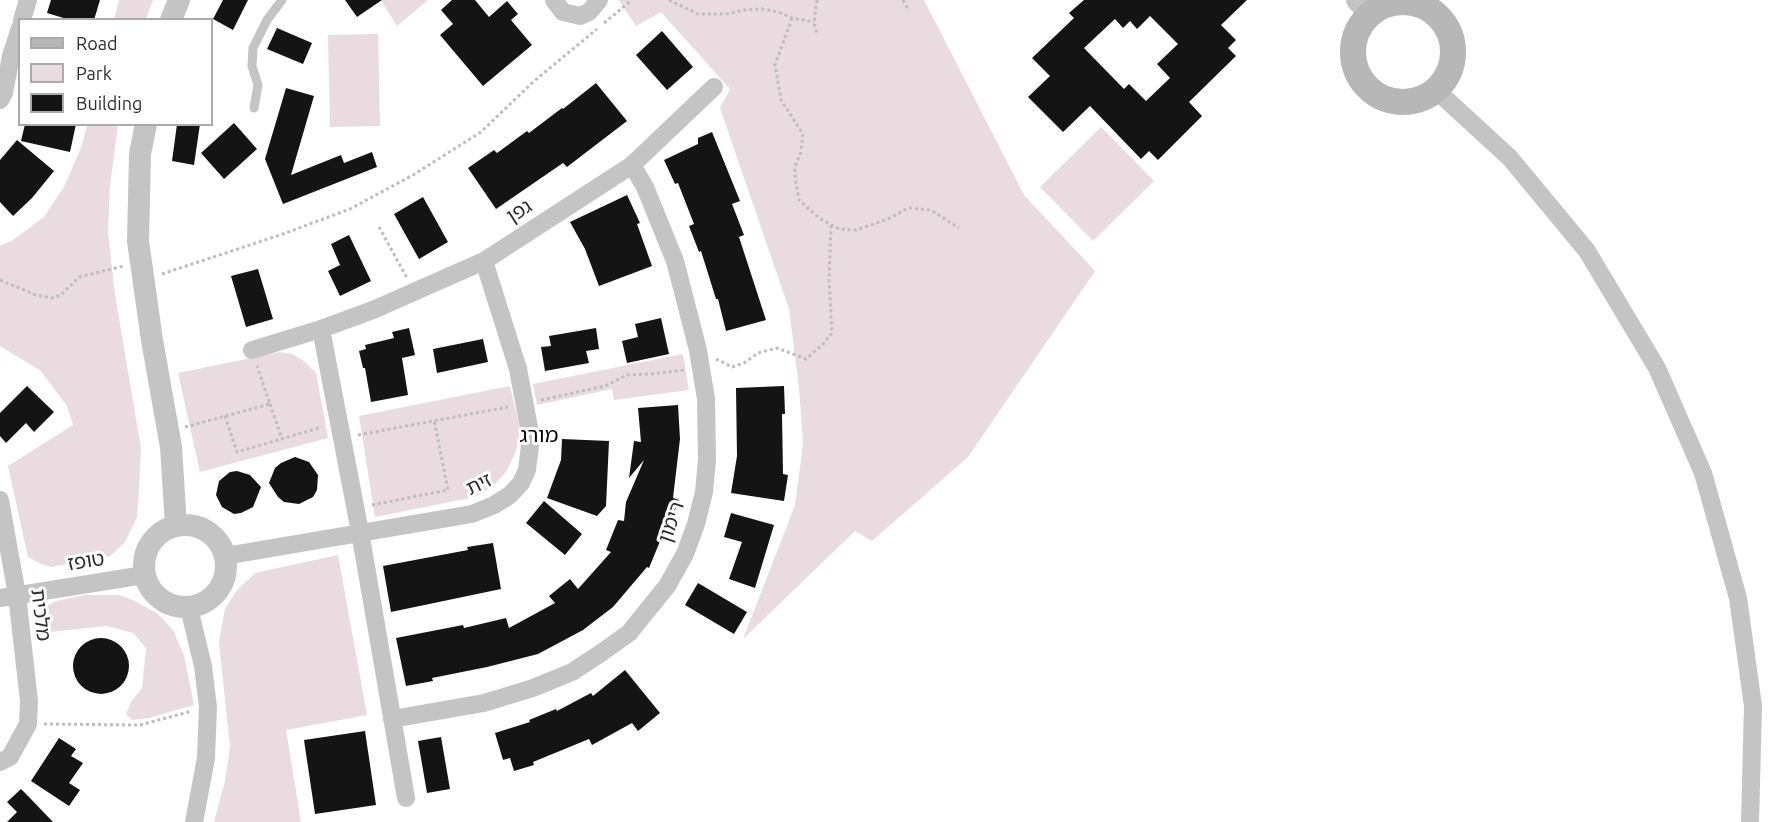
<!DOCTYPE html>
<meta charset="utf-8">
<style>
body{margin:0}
#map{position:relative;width:1791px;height:822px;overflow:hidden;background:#fff;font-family:Ubuntu,sans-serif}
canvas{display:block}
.legend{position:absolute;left:18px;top:18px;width:195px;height:108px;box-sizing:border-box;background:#fff;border:2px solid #ababab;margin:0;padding:8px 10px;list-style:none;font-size:18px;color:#2d2d2d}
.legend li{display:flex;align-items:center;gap:12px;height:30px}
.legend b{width:30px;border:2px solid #ababab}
</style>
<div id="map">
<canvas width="1791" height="822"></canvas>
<ul class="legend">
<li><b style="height:8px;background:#b7b7b7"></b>Road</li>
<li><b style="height:16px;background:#e9dbdf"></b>Park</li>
<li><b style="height:16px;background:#141414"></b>Building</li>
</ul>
</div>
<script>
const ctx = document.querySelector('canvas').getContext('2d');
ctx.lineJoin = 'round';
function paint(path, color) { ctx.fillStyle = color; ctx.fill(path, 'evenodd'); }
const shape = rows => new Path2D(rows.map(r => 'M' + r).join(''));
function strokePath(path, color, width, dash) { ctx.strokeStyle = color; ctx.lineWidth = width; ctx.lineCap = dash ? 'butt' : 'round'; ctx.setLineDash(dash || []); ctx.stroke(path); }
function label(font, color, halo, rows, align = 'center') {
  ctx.font = font + ' Ubuntu,"Noto Sans Hebrew",sans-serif'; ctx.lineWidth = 6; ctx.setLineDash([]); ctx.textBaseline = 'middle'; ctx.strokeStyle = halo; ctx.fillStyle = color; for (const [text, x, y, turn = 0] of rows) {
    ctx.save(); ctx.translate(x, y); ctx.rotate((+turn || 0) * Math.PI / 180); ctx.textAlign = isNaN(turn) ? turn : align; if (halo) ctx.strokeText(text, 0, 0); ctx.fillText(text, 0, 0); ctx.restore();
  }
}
const green = shape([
 [119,0,153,0,146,19,114,19],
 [381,0,428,0,397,26],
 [619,0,924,0,1024,195,1095,271,968,457,872,541,855,531,743,639,795,505,803,444,799,388,789,309,720,108,730,89,661,12,636,26],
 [378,34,380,126,330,127,328,35],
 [87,125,118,125,110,185,108,232,115,295,141,448,139,489,137,517,125,542,110,556,51,567,39,563,28,557,8,466,73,425,67,406,41,371,0,346,0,246,13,240,44,217,65,185,82,145],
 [1101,127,1154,181,1093,241,1040,187],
 [280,352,292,354,304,361,316,373,328,438,200,472,178,373],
 [683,354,689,390,614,400,612,389,537,405,533,384],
 [510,386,519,424,519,439,514,456,506,472,493,486,475,497,375,517,359,416],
 [338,555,367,715,286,730,301,822,214,822,225,781,230,747,219,642,225,609,237,590,255,573],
 [85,595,119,595,135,601,158,614,173,630,184,655,194,705,149,718,132,720,126,714,131,702,142,688,146,648,133,633,107,626,40,633,38,615,49,605,56,601]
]);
const building = shape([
 [51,0,100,0,94,20,70,20,47,13],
 [223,0,248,0,233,30,213,19],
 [345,0,382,0,357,17],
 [452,0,475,0,489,17,507,1,518,14,511,20,532,45,483,86,440,35,453,24,441,10],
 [1084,0,1247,0,1221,25,1236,40,1228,48,1236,56,1189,102,1202,116,1158,160,1149,151,1141,159,1090,106,1063,132,1028,97,1050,76,1032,58,1074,18,1069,13],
 [1150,16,1178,44,1157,64,1170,78,1146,101,1129,84,1124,89,1084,48,1115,19,1123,28,1130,21,1137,29],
 [277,28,312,43,303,64,267,49],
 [662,31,693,67,667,90,636,55],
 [596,83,627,121,567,167,563,163,496,209,468,168,494,150,497,153,527,131,529,133,562,108,563,109],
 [286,88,314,96,291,175,341,155,344,163,372,152,377,167,283,204,265,159],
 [234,123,257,149,224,179,201,153],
 [25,124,76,124,70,152,21,141],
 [177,124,200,124,194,165,172,161],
 [712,132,740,201,732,204,744,235,739,237,766,320,726,331,718,299,716,299,701,251,699,252,689,226,694,224,678,183,675,184,664,160,698,144,698,138],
 [17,140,54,171,32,198,13,216,0,202,0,160],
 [627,195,640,223,637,224,652,266,599,286,585,249,570,222],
 [423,197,448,242,419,259,394,214],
 [349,235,371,281,340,296,328,271,340,265,331,244],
 [258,269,273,319,246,327,231,276],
 [661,318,669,354,627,363,622,341,638,337,635,324],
 [409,328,415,355,402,358,408,395,371,402,365,368,363,368,359,351,366,349,365,345,394,338,392,332],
 [596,328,599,349,586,351,589,363,545,371,541,347,551,346,549,336],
 [483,339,488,362,437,373,433,349],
 [27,386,54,412,34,432,26,423,6,443,0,436,0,413],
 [784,386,785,414,782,414,783,474,788,475,784,501,731,493,737,456,736,388],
 [678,405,680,439,673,498,679,500,667,530,665,529,649,568,647,567,613,607,583,630,538,654,487,667,432,678,433,681,406,686,396,638,463,625,464,628,506,618,509,628,555,603,549,596,570,579,578,589,611,552,606,550,618,520,624,521,626,502,644,460,629,478,634,441,641,442,638,408],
 [562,439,609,441,606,506,597,516,547,498,561,460],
 [295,457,309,462,318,475,317,490,313,497,299,504,284,502,278,497,269,483,275,468,281,463],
 [237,471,250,475,261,487,253,507,241,513,234,514,222,507,216,495,219,481,230,472],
 [544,501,582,534,565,555,526,523],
 [731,513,774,525,755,588,729,579,742,542,724,537],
 [493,543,501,589,391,612,383,566,468,550,467,547],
 [698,583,747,612,734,634,685,605],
 '73 666a28 28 0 1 1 56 0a28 28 0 1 1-56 0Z',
 [625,670,660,713,638,731,632,723,592,745,589,739,533,762,534,765,514,771,510,758,503,760,495,733,530,722,529,720,556,709,557,711,591,693,593,696],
 [365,731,376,805,315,814,304,740],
 [441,737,450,789,427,793,418,741],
 [59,738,76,749,71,756,83,763,69,783,80,790,69,806,31,781],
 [21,789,29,797,53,822,7,822,17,812,7,802]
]);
const path = shape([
 [669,0,698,14,726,14,744,10,762,9,779,12,792,18,814,22],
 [817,0,814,22,817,35],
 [903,0,909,11],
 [792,18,775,65,781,100,803,134,801,152,795,167,795,178,799,200,819,218,839,229,856,230,890,218,908,208,931,210,959,228],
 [604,23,632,0],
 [379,227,407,278],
 [162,274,283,234,350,209,413,175,481,132,533,82,597,29],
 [0,280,36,295,52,298,61,295,79,277,124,266],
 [716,359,732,367,744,363,758,353,777,348,806,359,822,345,832,333,829,279,831,226],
 [541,400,605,386,627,375,650,374,686,370],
 [270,404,282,439],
 [225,416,237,452,322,427],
 [185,427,270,404,257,366],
 [358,435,508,407],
 [372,505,448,490,434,420],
 [44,724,140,725,192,711]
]);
const service = shape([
 [254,108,258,85,252,66,253,48,267,20,282,0]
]);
const minor = shape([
 [554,0,563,12,580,16,589,12,599,0],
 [22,20,28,0],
 [1436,90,1510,158,1587,251,1657,368,1703,473,1738,598,1753,706,1750,822],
 [0,100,4,93,11,56,20,28],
 [321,329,360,532,406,798],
 [252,350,321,329,373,310,484,261,632,165,714,87],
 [0,500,17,595,29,701,28,724,10,757,0,762],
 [225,556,472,514,494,505,510,495,521,483,527,470,531,438,518,369,484,261],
 [0,598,144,575],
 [189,608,203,666,208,707,206,758,194,822],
 [392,719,484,703,533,688,572,672,601,653,629,633,667,586,685,554,696,524,704,492,707,460,706,399,698,350,675,261,645,187,632,165]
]);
const tertiary = shape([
 [1357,0,1370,14],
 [171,20,179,0],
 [146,124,140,154,138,241,152,340,171,447,176,526],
 '144 566a41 41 0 1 1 82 0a41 41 0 1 1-82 0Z'
]);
const secondary = shape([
 '1353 52a50 50 0 1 1 100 0a50 50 0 1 1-100 0Z'
]);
const streetNames = [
 ["גפן",519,211,-33],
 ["זית",479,484,-26],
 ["רימון",671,522,-71],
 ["טופז",86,561,-9],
 ["מלכית",41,615,83]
];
const neighbourhoodNames = [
 ["מורג",539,435]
];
paint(green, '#e9dbdf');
paint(building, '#141414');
strokePath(path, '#bdbdbd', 3, [3, 3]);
strokePath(service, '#c4c4c4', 9);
strokePath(minor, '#c4c4c4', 18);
strokePath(tertiary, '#c4c4c4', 22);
strokePath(secondary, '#b7b7b7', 26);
label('20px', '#2d2d2d', '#fff', streetNames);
label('21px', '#000', '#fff', neighbourhoodNames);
</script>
